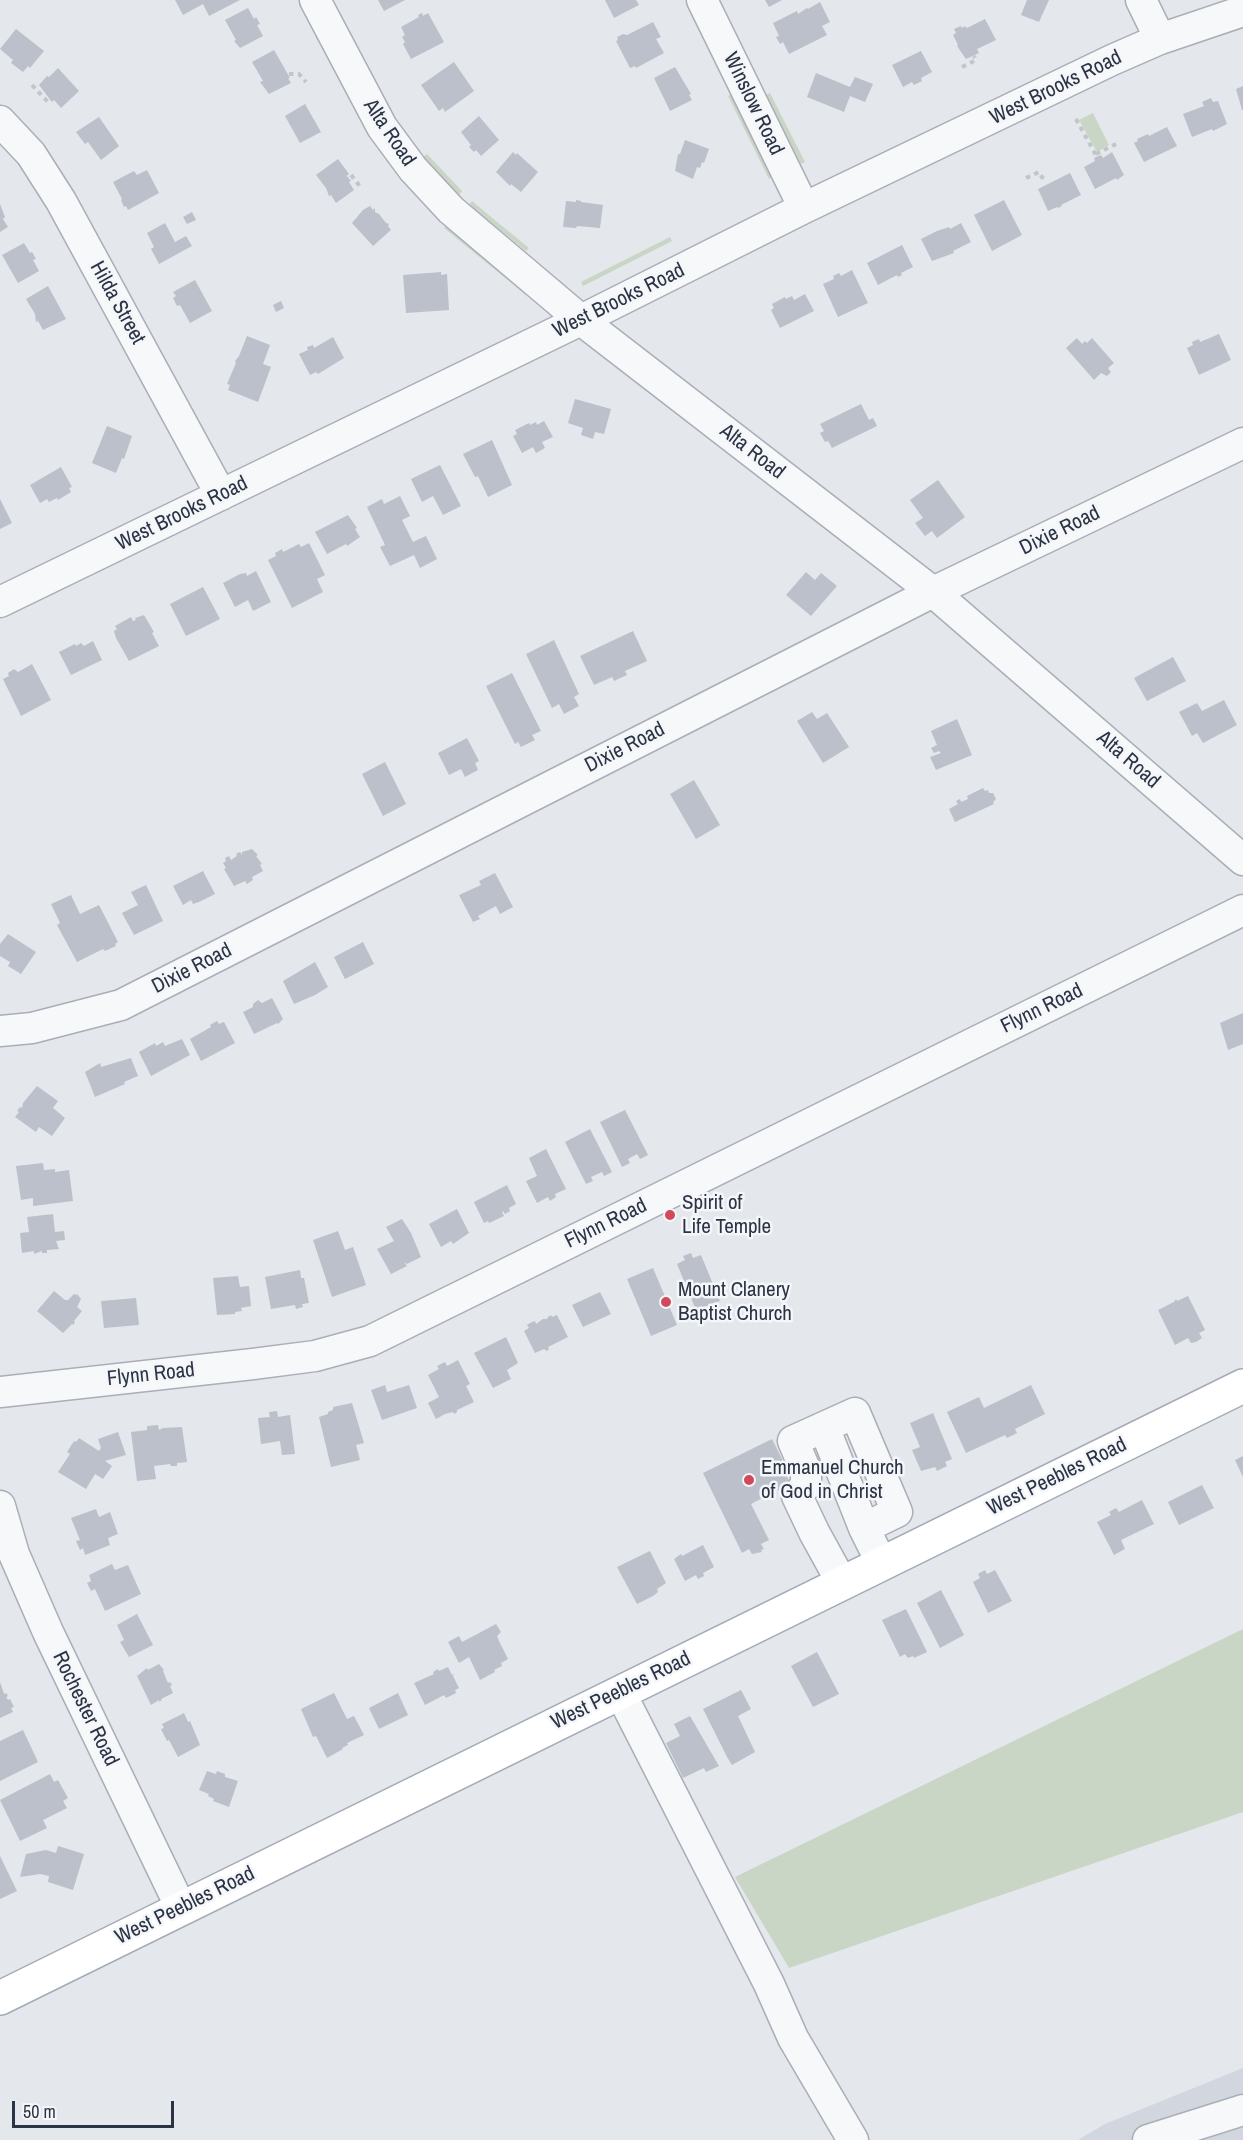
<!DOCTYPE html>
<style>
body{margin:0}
#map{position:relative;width:1243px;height:2140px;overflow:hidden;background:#e4e7ec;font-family:"Archivo Narrow",sans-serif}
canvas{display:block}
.scale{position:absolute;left:12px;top:2101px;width:162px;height:27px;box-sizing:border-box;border:3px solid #2b3445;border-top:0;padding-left:8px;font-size:18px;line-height:21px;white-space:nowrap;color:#2b3445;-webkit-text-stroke:4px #f4f6f9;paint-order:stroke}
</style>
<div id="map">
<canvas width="1243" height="2140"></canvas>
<div class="scale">50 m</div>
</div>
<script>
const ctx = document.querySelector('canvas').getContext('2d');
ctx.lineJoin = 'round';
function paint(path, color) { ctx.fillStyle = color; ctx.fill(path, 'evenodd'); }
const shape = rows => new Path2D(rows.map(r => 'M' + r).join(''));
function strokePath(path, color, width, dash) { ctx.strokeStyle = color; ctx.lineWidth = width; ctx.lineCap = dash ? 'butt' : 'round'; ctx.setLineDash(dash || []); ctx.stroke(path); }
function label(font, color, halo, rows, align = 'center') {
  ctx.font = font + ' "Archivo Narrow",sans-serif'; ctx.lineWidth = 5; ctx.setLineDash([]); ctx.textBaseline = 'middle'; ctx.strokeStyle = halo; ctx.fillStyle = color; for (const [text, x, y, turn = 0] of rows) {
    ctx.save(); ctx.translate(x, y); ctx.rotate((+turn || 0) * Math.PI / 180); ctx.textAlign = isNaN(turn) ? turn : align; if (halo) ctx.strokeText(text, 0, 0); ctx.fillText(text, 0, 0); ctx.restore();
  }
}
const built = shape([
 [1243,2068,1243,2140,1078,2140,1105,2124]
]);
const green = shape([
 [770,93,805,162,801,164,766,95],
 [732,94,774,177,769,179,728,96],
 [1093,113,1109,145,1097,152,1079,120],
 [427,154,462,191,459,195,423,157],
 [472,201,496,221,529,248,526,251,495,226,469,205],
 [447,225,529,292,526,295,444,228],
 [670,237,672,241,583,286,581,282],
 [1243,1629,1243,1812,789,1968,735,1877]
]);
const building = shape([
 [175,0,240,0,209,16,203,4,183,15],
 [378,0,405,0,384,11],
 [605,0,636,0,639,5,614,18],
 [765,0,782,0,769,7],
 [1027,0,1049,0,1039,22,1021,15],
 [820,2,830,22,822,26,827,35,789,54,783,42,780,44,776,37,779,36,773,23,797,11,798,14,807,8,808,9],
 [248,8,254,19,256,17,260,24,257,25,263,36,240,48,234,41,236,40,225,20],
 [422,13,423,16,428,13,444,42,411,59,403,44,405,42,402,37,405,35,401,27,419,17,418,15],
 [985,19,996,40,977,49,979,53,966,59,957,46,958,45,953,35,956,33,954,29,961,26,962,28,965,26,967,28],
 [653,22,661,37,656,39,664,53,636,68,635,66,630,68,616,41,618,40,617,37,623,34,627,35],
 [16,29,44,51,30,68,28,66,23,72,11,63,13,60,0,49],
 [274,50,290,78,288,78,291,83,269,94,260,82,263,81,252,62],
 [921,51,932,72,921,78,922,81,914,85,912,82,903,87,892,65],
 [454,62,474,91,445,112,443,108,439,111,421,85],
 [675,67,691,94,689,95,692,100,670,111,654,78],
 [58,68,79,91,61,108,54,100,52,102,39,85,47,76,49,77],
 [816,73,850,87,855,77,873,84,865,102,850,96,844,112,807,97],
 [1243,86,1243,110,1242,110,1236,89],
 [1211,98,1213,102,1218,101,1227,124,1213,131,1212,129,1192,137,1183,114,1204,106,1202,102],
 [305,104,321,132,300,143,285,116],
 [479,116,499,140,481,156,476,150,474,152,469,147,471,145,461,132],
 [99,117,119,146,101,160,88,142,85,144,76,132],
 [1167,127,1177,146,1144,162,1134,143,1138,141,1137,139,1148,134,1149,136],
 [685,140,709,149,704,163,702,162,700,168,697,167,693,179,675,171,678,154,680,154],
 [513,152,516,155,517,153,538,172,521,192,511,184,510,186,496,172],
 [1112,152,1124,175,1117,180,1116,178,1095,189,1084,167,1095,161,1094,158,1101,155,1103,158],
 [338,159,349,174,345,177,347,176,351,181,349,182,354,190,336,203,331,195,329,196,326,188,316,175],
 [147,170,159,193,128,210,126,206,124,207,121,200,122,199,113,182,134,171,137,175],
 [1070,173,1081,195,1061,205,1062,206,1058,208,1057,207,1048,211,1038,189],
 [576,200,581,201,581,202,603,205,600,228,577,226,576,228,563,227,566,201,576,202],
 [1004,200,1022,235,992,251,974,215],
 [0,204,5,217,3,219,8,227,0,232],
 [370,206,373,210,375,208,375,212,379,214,386,223,389,224,388,226,391,230,373,246,352,223,363,210],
 [192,212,196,220,187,224,183,217],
 [165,223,175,242,186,236,192,246,159,264,151,249,154,247,147,233],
 [961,223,971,242,953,251,954,253,932,261,921,239,937,231,949,227,950,229],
 [24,243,30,253,32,252,36,259,33,260,39,271,18,283,2,255],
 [902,245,913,267,901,273,902,275,898,277,897,275,878,285,867,263],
 [852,270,868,303,838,317,823,284,834,279,833,276,839,273,841,276],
 [441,272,441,275,447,274,449,310,406,313,403,275],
 [195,280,212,311,190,323,180,305,177,306,173,298,176,296,173,292],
 [48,286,66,319,43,330,38,321,36,322,35,314,26,299],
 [805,294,814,311,780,328,771,310,774,308,772,304,785,297,786,299,792,296,794,300],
 [281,301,284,308,276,312,273,305],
 [1219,334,1231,360,1199,375,1187,348,1193,345,1192,342,1199,339,1200,342],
 [247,336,270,345,263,364,271,367,258,402,228,390,230,385,227,384,236,363,235,361,239,356],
 [333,337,344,358,318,374,316,372,310,375,299,354,308,350,307,347,313,345,314,348],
 [1077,338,1082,344,1085,341,1087,343,1092,338,1114,363,1108,368,1111,372,1107,376,1101,373,1094,380,1066,348],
 [575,399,611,409,604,434,595,432,593,439,581,435,583,428,568,423],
 [861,404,869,420,873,418,877,426,832,448,828,441,825,442,820,433,824,431,820,424],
 [544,421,553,437,542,442,545,448,536,453,533,447,522,453,513,436,517,434,515,430,529,423,530,425,536,422,537,425],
 [107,426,132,436,124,459,122,458,116,473,92,463],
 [492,440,512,485,488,497,478,476,475,477,463,454],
 [440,465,461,506,443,515,433,496,422,502,411,479],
 [61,467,72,487,69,488,71,492,58,500,57,498,49,502,47,499,40,503,30,485],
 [938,480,965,517,937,538,932,531,925,536,915,523,923,518,910,500],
 [400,496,410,516,402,520,413,542,426,536,437,559,420,568,414,555,390,566,380,547,385,545,367,507,382,499,384,504],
 [0,499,12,523,0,529],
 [348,515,357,528,355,529,360,537,347,546,346,544,327,554,315,532],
 [309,543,325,575,317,579,323,592,292,608,268,560,276,556,275,553,282,549,283,552,299,544,301,547],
 [256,571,271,602,253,611,248,600,235,607,223,583,240,574,246,573,247,576],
 [806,572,815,580,821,573,837,586,811,616,786,595],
 [203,587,220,619,186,636,170,604],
 [144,615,154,632,152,633,159,646,129,661,116,638,114,631,117,629,115,626,131,617,133,621,136,620,135,618],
 [633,631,647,661,625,671,627,675,614,681,612,677,594,685,580,656],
 [554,640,579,694,574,697,579,706,564,714,559,704,552,708,526,654],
 [93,641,102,660,71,675,59,652,75,644,76,646,81,643,84,646],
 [1173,657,1186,681,1147,701,1134,678],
 [32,664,51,700,21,716,3,679,9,676,8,673,14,669,18,672],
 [512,673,541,731,532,735,535,740,521,747,518,742,515,744,486,686],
 [1224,700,1237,725,1203,743,1197,733,1192,736,1179,712,1197,703,1202,711],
 [812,712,817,719,827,713,849,747,823,763,797,721],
 [957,719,972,755,936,770,930,757,941,753,939,751,934,753,931,748,937,745,931,731],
 [467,738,479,761,475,763,478,770,465,777,461,769,449,775,438,753],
 [385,762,406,804,383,816,362,774],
 [694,780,720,825,696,839,670,794],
 [983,788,985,791,988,790,989,793,993,793,996,799,993,802,994,804,955,822,949,809,958,804,956,801,960,799,961,802,968,799,967,796],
 [252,849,258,855,256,856,262,864,260,865,263,871,252,877,253,880,247,884,245,881,234,886,224,869,226,868,223,863,226,861,225,858,229,856,231,860,237,856,236,854,240,852,242,855,242,852],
 [203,871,215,894,199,902,193,904,191,900,183,905,173,886],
 [495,873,513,907,500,914,496,906,478,916,480,919,473,922,459,895,481,885,479,881],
 [146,885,163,921,134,935,122,913,138,905,131,892],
 [71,895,80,914,99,905,118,942,115,944,116,946,105,951,103,949,77,962,57,925,60,923,51,904],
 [8,934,36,952,21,974,8,966,10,962,0,956,0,944],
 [363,942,374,964,345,979,334,957],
 [315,962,328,987,315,995,294,1004,283,981],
 [272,998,283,1019,278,1024,277,1023,254,1034,243,1012,253,1007,253,1004,258,1000,262,1003],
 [1243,1013,1243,1044,1228,1050,1220,1023],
 [217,1021,219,1024,224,1022,235,1043,201,1061,190,1039,211,1027,210,1025],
 [182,1039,190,1055,151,1076,139,1052,155,1043,156,1046,163,1042,165,1046],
 [131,1058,138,1076,124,1082,125,1084,95,1097,85,1072,100,1063,101,1067],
 [37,1086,58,1101,53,1108,65,1118,52,1136,39,1127,36,1132,15,1117,19,1112,17,1111,20,1107,22,1108,23,1103],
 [625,1110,648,1155,640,1159,637,1154,628,1159,630,1163,622,1167,600,1122],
 [590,1129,612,1172,604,1176,602,1172,591,1177,593,1181,586,1184,565,1142],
 [546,1149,566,1189,555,1194,556,1197,550,1201,548,1197,537,1203,526,1181,537,1176,529,1158],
 [43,1163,44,1170,55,1169,55,1172,69,1170,73,1201,33,1206,33,1198,21,1200,16,1166],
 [507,1185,516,1204,509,1208,510,1211,505,1214,503,1211,502,1212,504,1216,489,1223,488,1221,484,1223,474,1202],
 [457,1209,469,1233,453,1244,451,1241,441,1247,429,1224],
 [53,1214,55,1232,64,1231,65,1240,56,1241,59,1249,47,1250,47,1253,42,1253,42,1251,34,1254,34,1251,22,1253,20,1233,29,1232,27,1217],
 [402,1219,411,1233,421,1257,407,1264,404,1262,407,1266,391,1274,377,1249,394,1241,386,1227],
 [338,1231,345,1250,353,1247,366,1285,332,1297,313,1240],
 [691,1253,693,1258,701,1255,720,1301,696,1310,677,1264,685,1260,683,1256],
 [653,1268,677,1325,651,1336,627,1279],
 [300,1270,301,1278,304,1278,309,1303,302,1304,303,1307,296,1309,295,1305,271,1309,265,1277],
 [238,1276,240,1287,249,1286,251,1306,241,1308,242,1311,235,1312,235,1314,217,1315,213,1278],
 [54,1291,65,1300,68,1300,74,1294,76,1295,77,1294,81,1299,77,1307,82,1311,74,1321,75,1322,73,1325,72,1324,63,1333,37,1311],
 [600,1292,611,1314,583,1327,572,1305],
 [1188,1296,1205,1330,1199,1333,1202,1338,1196,1342,1191,1343,1188,1338,1175,1345,1158,1310,1174,1302,1176,1299,1177,1301],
 [136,1298,139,1325,104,1328,101,1301],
 [551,1315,552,1317,557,1315,568,1337,548,1347,549,1349,547,1351,544,1349,535,1353,524,1331,529,1328,527,1325,530,1323,535,1321,536,1324,543,1319,548,1319,547,1318],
 [506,1337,518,1363,507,1370,511,1379,493,1388,474,1353],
 [458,1360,470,1384,466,1386,474,1402,457,1410,457,1412,454,1414,453,1412,445,1414,436,1419,428,1403,439,1397,428,1375,439,1369,437,1366,445,1362,447,1366],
 [385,1385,387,1392,409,1385,417,1408,382,1420,371,1390],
 [1031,1385,1045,1414,1015,1429,1017,1433,1007,1438,1005,1435,966,1453,947,1412,979,1397,984,1408],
 [352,1403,364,1443,356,1445,360,1460,331,1467,319,1417,328,1414,328,1412,333,1410,333,1407],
 [277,1411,278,1417,290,1415,295,1454,282,1455,280,1441,261,1444,258,1418,270,1417,269,1412],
 [933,1413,952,1459,945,1462,947,1466,937,1471,935,1467,921,1471,912,1450,920,1447,910,1423],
 [158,1425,159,1430,163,1428,182,1427,187,1462,177,1463,177,1466,171,1466,170,1464,154,1466,156,1479,137,1481,131,1432,147,1430,147,1426],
 [118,1432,126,1455,105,1461,112,1466,103,1479,95,1474,86,1489,58,1472,70,1454,67,1452,74,1441,76,1442,79,1438,99,1451,101,1448,98,1439],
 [772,1439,788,1471,785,1473,791,1484,791,1488,780,1493,778,1490,751,1504,769,1540,761,1544,764,1549,761,1550,762,1552,752,1554,749,1549,742,1553,703,1473],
 [1243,1456,1243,1477,1235,1460],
 [1202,1485,1214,1508,1179,1525,1168,1502],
 [1142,1500,1154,1524,1121,1540,1125,1549,1114,1555,1097,1522,1111,1515,1109,1512,1116,1508,1119,1512],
 [96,1509,99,1517,110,1512,118,1534,108,1538,110,1545,85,1555,83,1548,80,1550,76,1541,80,1540,71,1518],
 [703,1545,714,1567,703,1573,704,1576,698,1579,696,1575,685,1581,674,1559,681,1554,682,1556],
 [650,1551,666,1583,657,1589,658,1592,653,1596,637,1604,617,1567],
 [112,1564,115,1570,128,1565,141,1594,105,1611,95,1589,91,1591,87,1583,91,1581,89,1575],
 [985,1570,987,1574,995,1570,1012,1601,988,1613,973,1582,980,1578,978,1574],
 [941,1590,964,1635,940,1648,917,1603],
 [906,1609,927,1652,914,1658,913,1656,908,1658,905,1654,900,1657,882,1620],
 [137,1614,153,1645,129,1657,120,1642,124,1640,117,1625],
 [496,1624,501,1632,497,1636,499,1641,508,1659,501,1663,502,1666,494,1670,495,1672,480,1680,469,1657,459,1663,448,1642,459,1636,462,1642],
 [817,1652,839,1694,813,1707,791,1666],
 [159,1664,164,1670,163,1671,168,1683,170,1682,172,1685,170,1686,173,1693,161,1699,162,1700,159,1702,159,1700,151,1705,137,1676,147,1668,148,1670],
 [448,1667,452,1675,454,1674,453,1676,459,1688,455,1690,456,1693,446,1698,444,1695,425,1705,414,1683,434,1674,433,1672,438,1669,439,1671],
 [0,1682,4,1694,6,1693,8,1696,6,1697,8,1700,10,1699,14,1707,11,1708,13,1712,0,1718],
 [741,1690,751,1709,738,1716,755,1752,732,1765,727,1757,703,1709],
 [334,1693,347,1719,354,1716,364,1735,347,1743,348,1745,342,1748,343,1749,327,1758,316,1736,313,1737,301,1709],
 [398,1693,408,1715,379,1729,369,1708],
 [184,1713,188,1722,190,1721,200,1745,178,1757,169,1740,167,1741,161,1729,164,1728,162,1724],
 [690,1716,719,1766,706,1772,704,1768,683,1778,666,1743,680,1736,674,1724],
 [23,1730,38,1762,0,1781,0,1741],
 [207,1771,216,1774,217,1771,225,1774,225,1777,238,1781,229,1807,213,1801,214,1799,208,1796,209,1794,199,1790],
 [50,1774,54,1782,58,1780,68,1798,63,1801,67,1808,43,1820,47,1828,20,1841,0,1800],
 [58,1846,84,1854,73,1890,48,1882,49,1876,40,1874,20,1877,26,1854,46,1850,56,1853],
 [0,1856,17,1891,0,1899]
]);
const path = shape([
 [962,67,976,60,974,56],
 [289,74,299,74,306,82],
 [32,85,48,102],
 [1076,119,1097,157],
 [1096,154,1116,144],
 [351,175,362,189],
 [1026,178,1039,172,1045,182]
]);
const minor = shape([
 [315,0,382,127,413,169,451,210,581,320,933,592,1243,860],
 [702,0,804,208],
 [1141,0,1160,39],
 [0,121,31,154,61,201,221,495],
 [0,602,581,320,804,208,1112,60,1160,39,1243,11],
 [0,1031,32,1028,121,1005,933,592,1243,443],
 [0,1392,253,1364,315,1356,370,1341,1243,910],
 [824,1427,864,1528,882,1564],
 [0,1506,14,1554,48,1632,181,1908],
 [842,1583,814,1532,797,1496,806,1485,806,1471,793,1441,855,1413,897,1512,864,1528],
 [620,1692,769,1984,793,2038,853,2140],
 [1148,2140,1243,2110]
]);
const major = shape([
 [0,1998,1243,1386]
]);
const markers = [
 [670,1215,6,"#d1495b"],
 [666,1302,6,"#d1495b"],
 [749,1480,6,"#d1495b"]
];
const streetNames = [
 ["West Brooks Road",1056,88,-26],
 ["Winslow Road",753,104,64],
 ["Alta Road",389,133,56],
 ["West Brooks Road",619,301,-26],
 ["Hilda Street",117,303,61],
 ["Alta Road",752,452,38],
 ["West Brooks Road",182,514,-26],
 ["Dixie Road",1060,531,-26],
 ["Dixie Road",625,748,-27],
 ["Alta Road",1128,760,41],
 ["Dixie Road",192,969,-27],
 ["Flynn Road",1042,1009,-26],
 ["Flynn Road",606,1224,-26],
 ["Flynn Road",151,1375,-6],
 ["West Peebles Road",1057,1477,-26],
 ["West Peebles Road",621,1691,-26],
 ["Rochester Road",85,1709,64],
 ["West Peebles Road",185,1906,-26]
];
const poiNames = [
 ["Spirit of",682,1203],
 ["Life Temple",682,1227],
 ["Mount Clanery",678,1290],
 ["Baptist Church",678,1314],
 ["Emmanuel Church",761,1468],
 ["of God in Christ",761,1492]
];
paint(built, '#d2d6de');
paint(green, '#c9d6c5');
paint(building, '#bbc0ca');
strokePath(minor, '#a9aeb7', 33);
strokePath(major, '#a3abb8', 36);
strokePath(path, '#c2c5cb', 4, [4.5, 4.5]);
strokePath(minor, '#f7f8fa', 30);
strokePath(major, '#fff', 33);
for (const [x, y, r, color] of markers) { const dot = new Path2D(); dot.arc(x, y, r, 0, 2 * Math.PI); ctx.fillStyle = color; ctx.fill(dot); strokePath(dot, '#f4f6f9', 2); }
label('21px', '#2b3445', '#f4f6f9', streetNames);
label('21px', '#2b3445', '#f4f6f9', poiNames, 'left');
</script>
